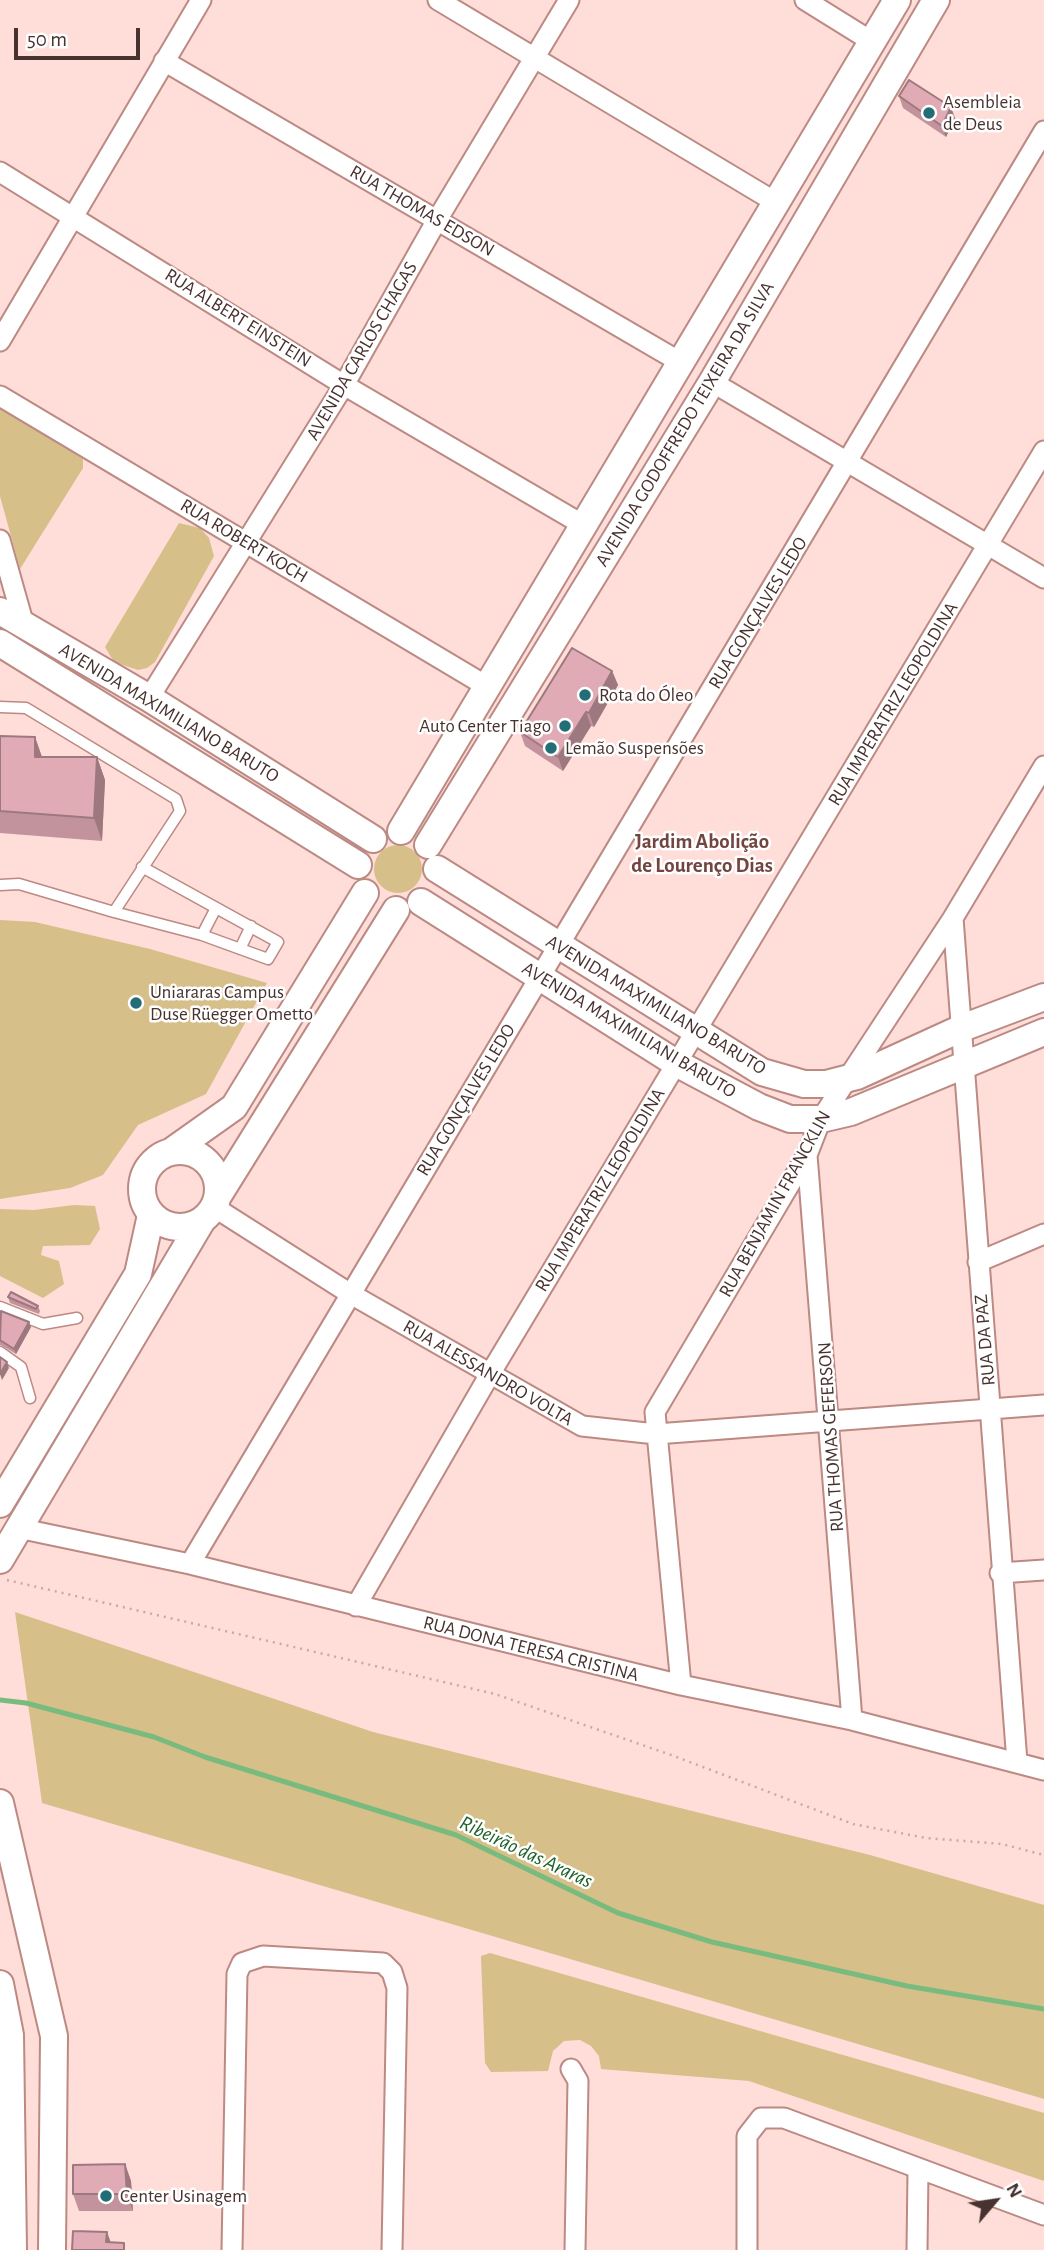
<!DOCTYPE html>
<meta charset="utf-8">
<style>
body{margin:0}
#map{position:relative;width:1044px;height:2250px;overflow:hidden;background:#ffddd9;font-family:"Alegreya Sans",sans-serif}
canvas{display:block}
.north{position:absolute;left:960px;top:2166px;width:70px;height:70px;-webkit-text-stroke:5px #fff;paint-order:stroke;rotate:61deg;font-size:19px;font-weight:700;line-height:28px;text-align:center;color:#47322f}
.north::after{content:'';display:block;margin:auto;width:24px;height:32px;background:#47322f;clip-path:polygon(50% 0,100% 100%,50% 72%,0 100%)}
.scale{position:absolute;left:14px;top:28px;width:126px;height:32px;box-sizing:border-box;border:4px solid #47322f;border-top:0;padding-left:9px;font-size:21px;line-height:24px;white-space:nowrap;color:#47322f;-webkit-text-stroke:5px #fff;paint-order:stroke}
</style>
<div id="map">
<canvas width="1044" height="2250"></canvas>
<div class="north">N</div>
<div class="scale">50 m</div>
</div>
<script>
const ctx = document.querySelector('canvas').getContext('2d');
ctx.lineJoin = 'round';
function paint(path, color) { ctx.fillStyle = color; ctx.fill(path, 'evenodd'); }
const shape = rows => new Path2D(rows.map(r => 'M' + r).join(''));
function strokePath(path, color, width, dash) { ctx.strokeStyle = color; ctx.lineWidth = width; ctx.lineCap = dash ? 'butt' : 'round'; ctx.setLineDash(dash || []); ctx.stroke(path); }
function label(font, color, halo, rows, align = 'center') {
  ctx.font = font + ' "Alegreya Sans",sans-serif'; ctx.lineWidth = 5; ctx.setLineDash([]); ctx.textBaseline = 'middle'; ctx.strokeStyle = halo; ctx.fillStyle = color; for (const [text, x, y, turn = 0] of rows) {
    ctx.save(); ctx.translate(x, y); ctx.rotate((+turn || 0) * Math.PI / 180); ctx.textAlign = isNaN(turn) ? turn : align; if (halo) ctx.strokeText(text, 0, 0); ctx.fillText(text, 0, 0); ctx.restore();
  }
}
const green = shape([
 [0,405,83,459,83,468,20,569,0,496],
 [179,523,200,528,209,538,214,556,155,662,147,668,138,670,114,662,105,647],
 '374 869a24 24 0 1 1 48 0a24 24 0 1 1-48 0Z',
 [0,920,35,922,150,949,267,983,206,1094,138,1125,103,1175,70,1188,0,1199],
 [74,1205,95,1206,100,1229,90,1245,43,1246,41,1255,59,1261,64,1284,43,1298,0,1276,0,1209,34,1210],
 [15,1612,373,1732,870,1855,1044,1905,1044,2099,42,1803],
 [490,1953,1044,2113,1044,2181,749,2081,601,2069,599,2056,591,2046,580,2040,564,2041,553,2051,548,2071,491,2072,485,2063,481,1956]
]);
const stream = shape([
 [0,1700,26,1703,154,1737,205,1757,456,1835,618,1913,712,1942,907,1986,1044,2009]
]);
const path = shape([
 [7,1580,495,1694,674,1756,853,1824,926,1838,1002,1844,1044,1855]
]);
const lane = shape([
 [0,707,26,708,176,799,180,811,114,912,19,884,0,885],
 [114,912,202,935,268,959,278,942,142,867],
 [202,935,216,908],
 [240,949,251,926],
 [0,1307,43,1324,77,1318],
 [0,1352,21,1367,30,1398]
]);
const street = shape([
 [438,0,777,203],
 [805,0,871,41],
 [164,61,680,362],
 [0,172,344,385,585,526],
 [0,341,201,0],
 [712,382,1044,578],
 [0,396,488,687],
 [0,540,24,625],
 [149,698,344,385,437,220,569,0],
 [953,918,1017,1762],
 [807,1155,852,1720],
 [214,1207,349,1293,582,1426,656,1434,1044,1405],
 [978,1262,1044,1234],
 [18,1528,190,1564,681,1685,852,1720,1044,1770],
 [190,1564,1044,131],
 [1000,1573,1044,1570],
 [356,1606,490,1374,1044,451],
 [681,1685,655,1412,807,1155,821,1119,953,918,1044,766],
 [571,2069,578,2081,575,2250],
 [232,2250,237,1974,242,1963,263,1956,383,1963,392,1972,397,1988,392,2250],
 [747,2250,747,2136,761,2118,784,2118,1044,2215],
 [917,2250,918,2171]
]);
const secondary = shape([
 [0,611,149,698,373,839],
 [0,643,358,865],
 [401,831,897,0],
 [428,845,712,382,936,0],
 [437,869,762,1072,804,1084,826,1084,857,1076,962,1028,1044,997],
 [421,902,676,1063,759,1107,790,1119,821,1119,851,1112,1044,1032],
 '142 1189a38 38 0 1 1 76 0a38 38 0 1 1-76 0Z',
 [172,1151,234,1107,365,893],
 [218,1196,396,910],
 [0,1504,138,1274,151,1215],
 [0,1560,201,1222],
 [0,1803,54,2036,52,2250],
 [0,1984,10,2035,13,2250]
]);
const wall = shape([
 [899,96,955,118,946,137,903,108],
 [612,671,618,685,594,727,591,726,563,771,525,746,520,732],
 [0,736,35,737,42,757,97,757,105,780,102,841,0,833],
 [8,1297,38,1306,40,1311,39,1314,10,1303],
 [0,1312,31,1327,16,1354,1,1345,0,1345],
 [125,2164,131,2181,133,2211,79,2211,73,2194]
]);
const shadedWall = shape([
 [951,107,955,118,946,137,942,126],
 [612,671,618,685,594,727,589,713],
 [586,712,591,726,563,771,558,757],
 [35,737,43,760,35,757],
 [97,757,105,780,102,841,94,818],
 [29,1322,31,1327,16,1354,14,1349],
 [7,1362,9,1368,2,1380,0,1374],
 [125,2164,131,2181,133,2211,127,2194],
 [107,2232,111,2243,106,2242]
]);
const building = shape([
 [909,80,951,107,942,126,899,96,909,80],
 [572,648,612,671,589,713,586,712,558,757,520,732,572,648],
 [0,736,35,737,35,757,97,757,94,818,0,811,0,736],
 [11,1292,38,1306,36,1309,8,1297,11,1292],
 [1,1311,29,1322,14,1349,0,1340,1,1311],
 [0,1357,7,1362,0,1374,0,1357],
 [125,2164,127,2194,73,2194,73,2165,125,2164],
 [73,2231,107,2232,106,2242,124,2243,124,2250,72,2250,73,2231]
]);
const markers = [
 [929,113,7,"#236d76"],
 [585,695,7,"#236d76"],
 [565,726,7,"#236d76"],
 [551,748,7,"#236d76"],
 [136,1003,7,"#236d76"],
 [106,2196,7,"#236d76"]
];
const poiNames = [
 ["Asembleia",943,102],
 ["de Deus",943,124],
 ["Rota do Óleo",599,695],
 ["Auto Center Tiago",551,726,"right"],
 ["Lemão Suspensões",565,748],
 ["Uniararas Campus",150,992],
 ["Duse Rüegger Ometto",150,1014],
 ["Center Usinagem",120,2196]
];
const streetNames = [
 ["RUA THOMAS EDSON",422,211,30],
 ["RUA ALBERT EINSTEIN",238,318,32],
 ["AVENIDA CARLOS CHAGAS",362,351,-60],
 ["AVENIDA GODOFFREDO TEIXEIRA DA SILVA",685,424,-59],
 ["RUA ROBERT KOCH",244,541,31],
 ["RUA GONÇALVES LEDO",758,613,-59],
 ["RUA IMPERATRIZ LEOPOLDINA",893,704,-59],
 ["AVENIDA MAXIMILIANO BARUTO",169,713,31],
 ["AVENIDA MAXIMILIANO BARUTO",656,1005,31],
 ["AVENIDA MAXIMILIANI BARUTO",629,1030,31],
 ["RUA GONÇALVES LEDO",466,1100,-59],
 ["RUA IMPERATRIZ LEOPOLDINA",600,1190,-59],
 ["RUA BENJAMIN FRANCKLIN",775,1204,-61],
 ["RUA DA PAZ",985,1340,-95],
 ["RUA ALESSANDRO VOLTA",488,1373,30],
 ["RUA THOMAS GEFERSON",831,1437,-94],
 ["RUA DONA TERESA CRISTINA",531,1649,14]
];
const neighbourhoodNames = [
 ["Jardim Abolição",702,842],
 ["de Lourenço Dias",702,866]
];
const waterNames = [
 ["Ribeirão das Araras",526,1852,25]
];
paint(green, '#d7bf89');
strokePath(stream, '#79bb7f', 5);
strokePath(lane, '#bc8983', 13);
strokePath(street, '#bc8983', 23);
strokePath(secondary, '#bc8983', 30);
strokePath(path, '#c7a9a5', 2.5, [2, 5]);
strokePath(lane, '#fff', 10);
strokePath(street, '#fff', 19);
strokePath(secondary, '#fff', 26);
paint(wall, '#c2939c');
paint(shadedWall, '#9e787f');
paint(building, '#e1abb5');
strokePath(building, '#9e787f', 2);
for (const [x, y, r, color] of markers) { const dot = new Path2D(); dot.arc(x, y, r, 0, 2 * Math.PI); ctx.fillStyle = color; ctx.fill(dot); strokePath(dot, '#fff', 2.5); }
label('19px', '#47322f', '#fff', poiNames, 'left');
label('19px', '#47322f', '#fff', streetNames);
label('bold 21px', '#724540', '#fff', neighbourhoodNames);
label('italic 21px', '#1c6129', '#fff', waterNames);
</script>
